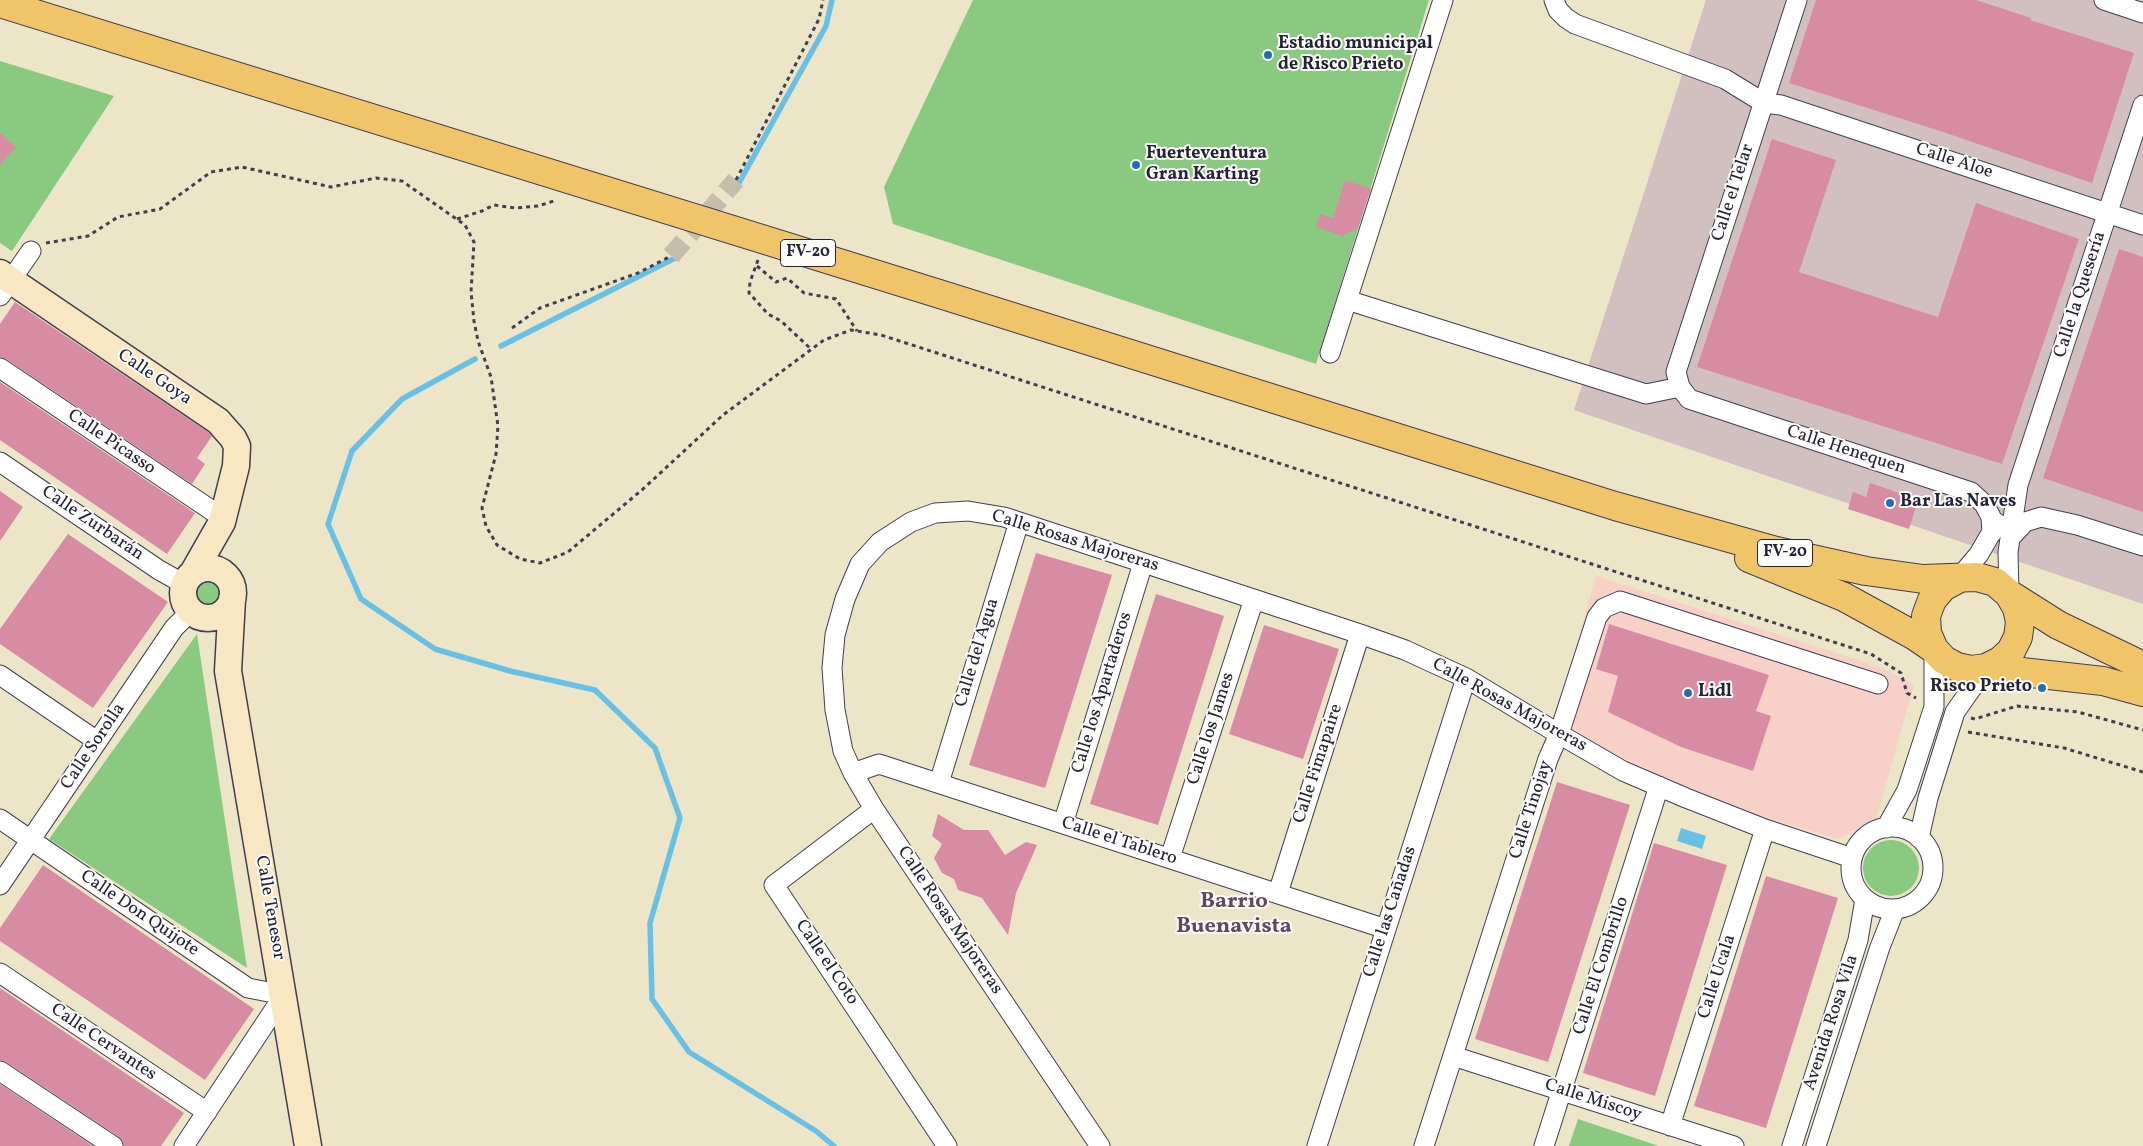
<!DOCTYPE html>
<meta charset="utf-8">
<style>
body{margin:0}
canvas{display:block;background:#ede5c8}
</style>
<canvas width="2143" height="1146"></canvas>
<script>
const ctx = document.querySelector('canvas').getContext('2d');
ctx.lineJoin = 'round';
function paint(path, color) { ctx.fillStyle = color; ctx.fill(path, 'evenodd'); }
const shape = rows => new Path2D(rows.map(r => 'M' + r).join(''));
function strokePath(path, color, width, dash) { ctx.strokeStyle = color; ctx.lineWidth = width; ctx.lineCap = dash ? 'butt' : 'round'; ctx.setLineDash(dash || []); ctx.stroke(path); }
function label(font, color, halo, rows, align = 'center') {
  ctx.font = font + ' Vollkorn,serif'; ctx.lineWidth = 4; ctx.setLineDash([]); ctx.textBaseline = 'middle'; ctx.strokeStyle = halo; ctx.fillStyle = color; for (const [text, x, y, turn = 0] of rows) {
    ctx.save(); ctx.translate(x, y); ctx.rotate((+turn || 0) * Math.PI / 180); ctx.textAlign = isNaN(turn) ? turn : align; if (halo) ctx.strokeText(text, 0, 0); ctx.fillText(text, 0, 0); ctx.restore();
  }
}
const built = shape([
 [1596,576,1883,668,1914,685,1877,816,1851,833,1837,839,1758,815,1716,800,1620,757,1556,719]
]);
const industrial = shape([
 [1706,0,2143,0,2143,604,1574,410]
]);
const green = shape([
 [973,0,1429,0,1316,364,893,224,884,187],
 [0,61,114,96,12,251,0,243],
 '193 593a14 14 0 1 1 28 0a14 14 0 1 1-28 0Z',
 [197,634,247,968,49,839],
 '1863 868a28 28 0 1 1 56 0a28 28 0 1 1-56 0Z',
 [1578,1119,1659,1146,1569,1146]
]);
const water = shape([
 [1681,828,1706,836,1702,849,1677,841]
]);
const stream = shape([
 [739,183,826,26,832,0],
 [501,346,677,257],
 [475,359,402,399,352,451,328,524,361,599,435,649,510,671,595,690,655,748,680,818,650,923,652,999,689,1052,816,1131,834,1146]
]);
const building = shape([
 [1816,0,1976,0,2031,18,2030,20,2134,53,2092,183,1943,132,1789,83],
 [0,133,16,147,0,165],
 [1772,139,1836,160,1799,272,1888,301,1938,317,1976,203,2079,239,2002,464,1697,367],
 [1345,180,1371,189,1358,228,1342,236,1316,227,1320,214,1333,218],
 [2119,249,2143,257,2143,512,2043,478],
 [15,302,208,432,212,436,197,458,205,464,192,484,6,359,0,357,0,324],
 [0,382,195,513,167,554,0,440],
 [1870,483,1908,496,1907,498,1918,501,1909,529,1848,509,1853,492,1866,497],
 [0,491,23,507,0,541],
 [68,534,168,602,93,708,0,644,0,629],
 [1036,553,1112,575,1045,788,969,765],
 [1156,594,1224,616,1158,825,1090,804],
 [1609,624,1769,675,1756,711,1771,716,1753,771,1681,747,1608,712,1618,676,1596,669],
 [1264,625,1339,649,1303,759,1229,734],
 [1557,782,1630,805,1548,1062,1475,1039],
 [938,814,964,830,988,830,1005,855,1026,842,1037,845,1016,893,1008,935,982,898,958,890,954,879,942,873,934,858,942,844,932,836],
 [1654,843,1727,865,1655,1096,1583,1073],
 [43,865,254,1009,205,1080,0,941,0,928],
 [1766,876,1838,898,1766,1128,1694,1106],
 [0,988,184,1113,161,1146,124,1146,119,1137,6,1062,0,1060],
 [0,1084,93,1146,0,1146]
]);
const streetTunnel = shape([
 [671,256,736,180]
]);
const path = shape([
 [736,180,819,19,823,0],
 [457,219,482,211,494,205,515,208,538,206,557,200],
 [46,243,88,236,118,217,160,209,211,172,242,167,331,187,376,178,402,181,465,225,474,242,471,292,474,321,478,341,491,377,498,426,496,454,482,508,486,526,497,545,520,559,540,563,568,552,643,489,723,415,824,340,851,330,881,335,1871,654,1901,673,1907,693,1916,698],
 [758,260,750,282,749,293,768,314,781,321,811,349],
 [757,266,776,282,787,278,804,293,836,299,857,331],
 [512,328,540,308,638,273,671,256],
 [1971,718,1975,719,2017,706,2078,712,2143,730],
 [1968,732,2064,748,2143,772]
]);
const street = shape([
 [1554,0,1558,10,1566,18,1575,24,1725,79,1764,103,1781,105,2143,225],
 [1797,0,1676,372,1680,387,1689,399,1971,492,1984,504,1991,517,1992,533],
 [2104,0,2143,13],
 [0,296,31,251],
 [1347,300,1646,394,1680,387],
 [1330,353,1443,0],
 [0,368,223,518],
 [0,462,159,570,184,584],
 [2010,538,2025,522,2041,517,2077,525,2143,546],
 [1958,579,1979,554,1997,523],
 [2009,594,2008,552,2018,485,2143,105],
 [0,675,97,741],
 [853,773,879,764,1386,929],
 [939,783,1019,522],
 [874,809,774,885,947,1146],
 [0,819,248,988,284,995,184,1146],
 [1063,824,1143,563],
 '1851 868a41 41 0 1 1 82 0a41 41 0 1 1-82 0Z',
 [1886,828,1907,790,1934,707,1934,649],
 [1919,838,1928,798,1955,712,1986,668],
 [1170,858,1254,599],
 [0,885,174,628,191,611],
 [1278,893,1360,634],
 [0,973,207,1112],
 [1453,1056,1734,1146],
 [0,1071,113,1146],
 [1670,1126,1765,829],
 [1100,1146,874,809,853,773,843,751,835,710,832,668,835,635,845,599,860,564,880,542,911,522,935,513,968,511,1004,517,1360,634,1405,650,1466,678,1559,734,1623,771,1686,798,1765,829,1852,858],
 [1317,1146,1466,678],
 [1424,1146,1548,759,1559,734,1597,617,1604,608,1620,601,1878,684],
 [1544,1146,1659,786],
 [1792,1146,1858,940,1865,899],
 [1816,1146,1880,947,1895,909]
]);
const secondary = shape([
 [0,273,218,421,233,438,237,446,236,466,222,522,193,573],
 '183 593a25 25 0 1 1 50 0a25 25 0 1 1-50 0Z',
 [232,599,228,671,308,1146]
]);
const primary = shape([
 [0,3,946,296,1615,506,1776,551,1866,571,1923,579,1977,577,1995,582,2009,594,2058,625,2143,666],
 [1749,558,1844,597,1915,636,1934,649,1944,660,1957,667,1971,670,1986,668,2103,681,2143,692],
 [1934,649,1927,633,1926,616,1932,600,1943,587,1958,579],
 [1986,668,2000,661,2011,651,2018,637,2020,622,2017,608,2009,594]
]);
const markers = [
 [1268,55,5,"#1f6fb2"],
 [1136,165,5,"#1f6fb2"],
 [1890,503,5,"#1f6fb2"],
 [2042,688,5,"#1f6fb2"],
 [1688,693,5,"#1f6fb2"]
];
const shields = [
 [808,253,55],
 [1785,553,55]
];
const shieldNames = [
 ["FV-20",808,253],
 ["FV-20",1785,553]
];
const poiNames = [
 ["Estadio municipal",1278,45],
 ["de Risco Prieto",1278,66],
 ["Fuerteventura",1146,155],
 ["Gran Karting",1146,176],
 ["Bar Las Naves",1900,503],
 ["Risco Prieto",2032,688,"right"],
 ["Lidl",1698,693]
];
const streetNames = [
 ["Calle Aloe",1954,162,18],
 ["Calle el Telar",1734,193,-72],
 ["Calle la Quesería",2081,295,-72],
 ["Calle Goya",154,378,34],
 ["Calle Picasso",111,443,34],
 ["Calle Henequen",1846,451,18],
 ["Calle Zurbarán",92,524,34],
 ["Calle Rosas Majoreras",1075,542,17],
 ["Calle del Agua",978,653,-73],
 ["Calle los Apartaderos",1103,693,-73],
 ["Calle Rosas Majoreras",1509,706,29],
 ["Calle los James",1212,729,-72],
 ["Calle Sorolla",94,747,-56],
 ["Calle Fimapaire",1319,764,-72],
 ["Calle Tinojay",1532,810,-72],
 ["Calle el Tablero",1119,842,18],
 ["Calle Tenesor",269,908,80],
 ["Calle las Cañadas",1391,912,-72],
 ["Calle Don Quijote",139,914,34],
 ["Calle Rosas Majoreras",949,921,56],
 ["Calle el Coto",826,963,56],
 ["Calle El Combrillo",1602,966,-72],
 ["Calle Ucala",1718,977,-72],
 ["Avenida Rosa Vila",1832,1023,-72],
 ["Calle Cervantes",103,1043,34],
 ["Calle Miscoy",1593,1101,18]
];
const districtNames = [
 ["Barrio",1234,903],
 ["Buenavista",1234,928]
];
paint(built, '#f7d1c7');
paint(industrial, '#d2bfc0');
paint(green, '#8ac980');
paint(water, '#68c1e5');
strokePath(stream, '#68c1e5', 5.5);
paint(building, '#d78ca3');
strokePath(streetTunnel, '#c4beac', 19, [19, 9]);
strokePath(street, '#403f50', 21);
strokePath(secondary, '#403f50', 29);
strokePath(primary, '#403f50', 30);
strokePath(path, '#403f50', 3, [4, 4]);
strokePath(street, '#fff', 19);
strokePath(secondary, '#f9e7c3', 26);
strokePath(primary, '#f0c469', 28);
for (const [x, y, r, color] of markers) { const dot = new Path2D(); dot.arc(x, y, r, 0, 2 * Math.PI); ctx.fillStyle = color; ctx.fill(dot); strokePath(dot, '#fdfcf7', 2); }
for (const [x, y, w] of shields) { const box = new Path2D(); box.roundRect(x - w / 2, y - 13.5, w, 27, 4); ctx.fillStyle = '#fdfcf7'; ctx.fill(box); strokePath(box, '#22223b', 1); }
label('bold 16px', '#22223b', null, shieldNames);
label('bold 18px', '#22223b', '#fdfcf7', poiNames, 'left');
label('18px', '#22223b', '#fdfcf7', streetNames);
label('bold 22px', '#61475f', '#fdfcf7', districtNames);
</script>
